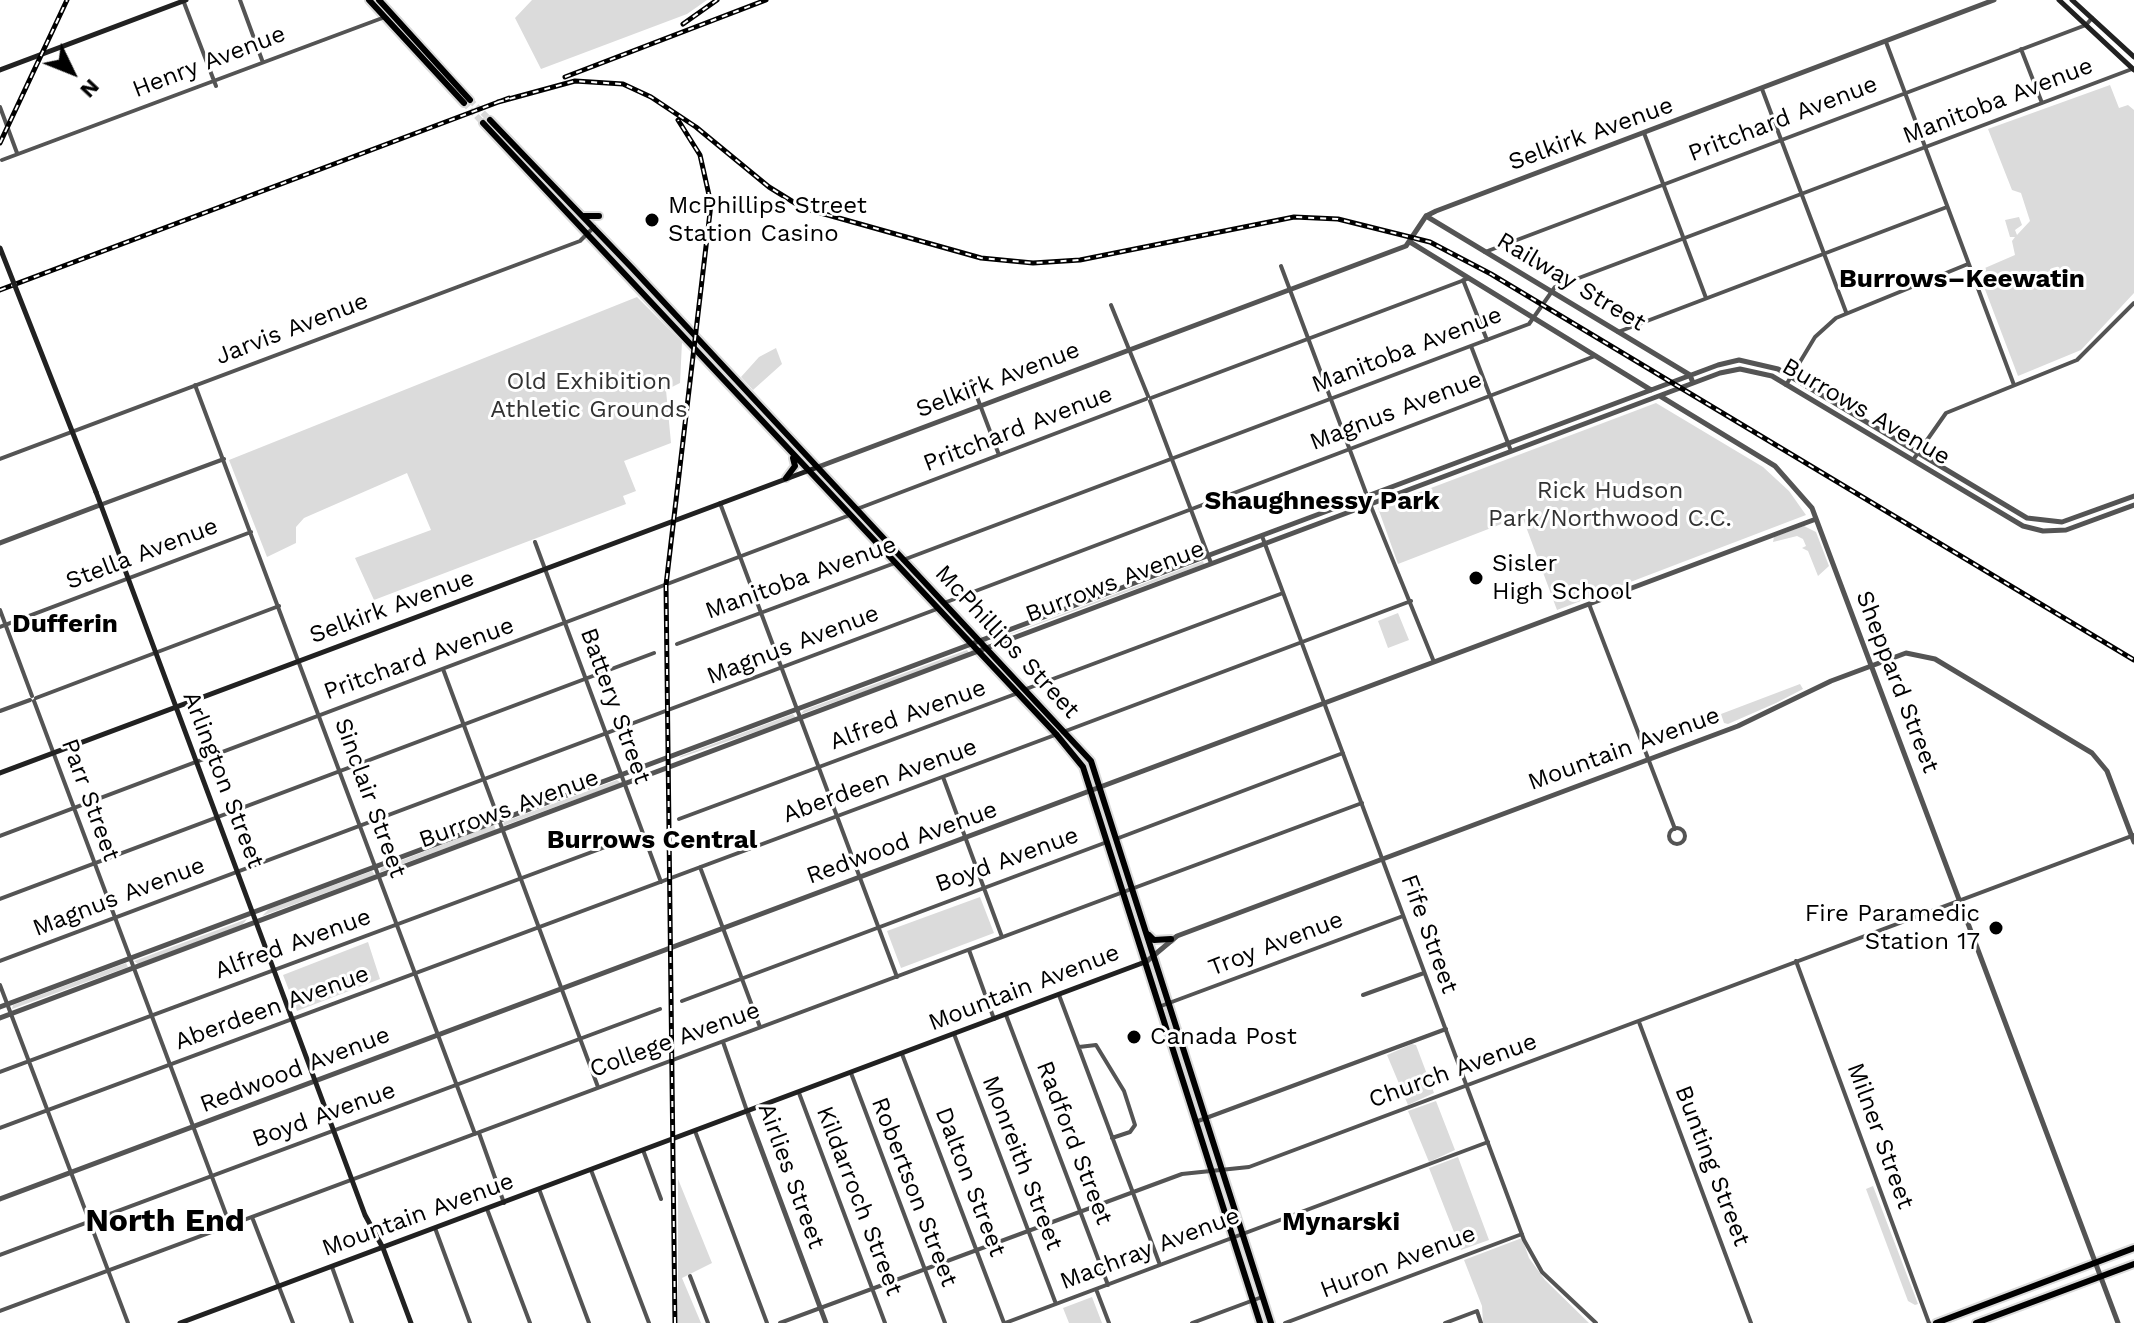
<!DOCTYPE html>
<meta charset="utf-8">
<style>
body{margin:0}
#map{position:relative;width:2134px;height:1323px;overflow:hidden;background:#fff;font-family:"Work Sans",sans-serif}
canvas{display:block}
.north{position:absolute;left:32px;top:32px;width:80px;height:80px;-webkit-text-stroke:6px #fff;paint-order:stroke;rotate:133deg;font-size:22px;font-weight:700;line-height:32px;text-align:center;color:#000}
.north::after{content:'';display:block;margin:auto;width:28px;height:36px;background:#000;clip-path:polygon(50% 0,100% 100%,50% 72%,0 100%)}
</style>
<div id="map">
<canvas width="2134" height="1323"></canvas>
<div class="north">N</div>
</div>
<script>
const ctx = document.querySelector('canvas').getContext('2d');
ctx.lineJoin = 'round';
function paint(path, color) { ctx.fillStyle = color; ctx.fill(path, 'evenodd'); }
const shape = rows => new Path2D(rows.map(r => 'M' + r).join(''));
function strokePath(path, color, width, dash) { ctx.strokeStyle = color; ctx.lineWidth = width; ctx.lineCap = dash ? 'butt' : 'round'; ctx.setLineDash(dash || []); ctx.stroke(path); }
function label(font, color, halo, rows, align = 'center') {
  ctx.font = font + ' "Work Sans",sans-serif'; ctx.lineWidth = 6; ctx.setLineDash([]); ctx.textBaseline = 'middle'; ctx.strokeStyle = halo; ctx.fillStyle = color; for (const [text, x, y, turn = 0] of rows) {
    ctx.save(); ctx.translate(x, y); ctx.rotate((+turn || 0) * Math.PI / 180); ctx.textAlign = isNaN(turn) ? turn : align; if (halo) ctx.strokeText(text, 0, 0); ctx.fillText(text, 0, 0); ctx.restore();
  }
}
const green = shape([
 [532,0,707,0,687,14,541,69,515,18],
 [2110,85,2119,108,2128,105,2134,110,2134,293,2081,350,2018,376,1978,271,2015,255,2012,241,2015,237,2010,237,2005,220,2019,217,2022,225,2015,230,2017,235,2030,221,2021,193,2012,190,1988,129],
 [637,297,682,342,680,383,666,390,671,443,624,461,636,491,623,496,626,504,374,600,355,558,431,530,407,473,304,518,296,527,296,543,267,557,229,460],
 [776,348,782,364,753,390,741,377,759,357],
 [1656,403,1763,467,1789,491,1806,515,1557,610,1522,516,1398,564,1378,508],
 [1804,526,1816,532,1829,566,1818,576,1808,551,1802,548,1806,546,1803,539,1797,536,1773,542,1774,537],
 [1203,561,1204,564,989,642,991,641],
 [1398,613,1409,640,1388,648,1378,621],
 [967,650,970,654,801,714,804,710],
 [1800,684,1803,689,1776,703,1728,724,1724,723,1721,714],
 [793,714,796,718,679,758,681,756],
 [617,780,621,783,503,826,504,822],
 [494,825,496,830,380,872,381,868],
 [372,871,375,875,262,916,269,909],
 [980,897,994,933,901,968,887,931],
 [247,919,242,925,138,964,134,961],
 [368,942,380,979,297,1011,283,975],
 [126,963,128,967,12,1009,13,1005],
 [1412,1044,1416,1045,1434,1093,1408,1105,1387,1055],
 [1436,1101,1455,1150,1429,1162,1408,1111],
 [1458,1157,1489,1240,1461,1250,1429,1168],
 [678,1179,712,1263,682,1278,701,1323,678,1323],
 [1873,1186,1918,1304,1915,1305,1908,1301,1866,1189],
 [1522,1238,1529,1258,1545,1280,1589,1323,1483,1323,1482,1306,1464,1260],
 [1092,1297,1102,1323,1069,1323,1063,1308]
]);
const primaryTunnel = shape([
 [470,100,490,120],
 [464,103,483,123]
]);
const minor = shape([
 [183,0,216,86],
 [240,0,262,60],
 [1886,42,2014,385],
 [2021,49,2042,103],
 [1762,89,1846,312],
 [0,107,17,153],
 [1644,133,1706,298],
 [2,160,385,17],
 [1485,252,2086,25,2092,18],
 [1281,266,1372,509,1434,662],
 [1463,280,1487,340],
 [1111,305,1148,396],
 [1618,332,1947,207],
 [1471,346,1511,451],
 [971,381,999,455],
 [195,385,475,1134],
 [1786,385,1815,337,1836,318,1968,264],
 [1151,398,1467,279],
 [1150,401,1211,563],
 [0,459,556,250,580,241,594,227],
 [1913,460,1946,413,2077,360,2134,303],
 [720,503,897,977],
 [100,505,224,459],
 [857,509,1146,399],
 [1262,536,1524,1240,1542,1272,1596,1323],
 [535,542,661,882],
 [903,560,1529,324,1555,287,2132,69],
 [944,603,1595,356],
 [1589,604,1675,829],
 [0,610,32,696],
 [0,627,251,532],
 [677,644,895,563],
 [443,669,598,1087],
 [1026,689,1283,593],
 [36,698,279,606],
 [34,701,230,1225],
 [0,711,30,700],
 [1063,732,1411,601],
 [943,777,1002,937],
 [679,819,1018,693],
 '1669 836a8 8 0 1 1 16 0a8 8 0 1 1-16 0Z',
 [0,836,850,515],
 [1116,839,1343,753],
 [700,867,760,1027],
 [0,899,654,653],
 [969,950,994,1019],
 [0,961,937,609],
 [1796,961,1929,1323],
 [0,985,128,1323],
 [1059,995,1160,1265],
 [1363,995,1424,973],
 [682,1001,1107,842],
 [1161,1006,1403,916],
 [1006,1015,1108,1285],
 [1639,1022,1751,1323],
 [954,1034,1056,1304],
 [723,1042,747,1111],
 [1079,1047,1096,1045,1124,1091,1135,1125,1130,1132,1112,1138],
 [902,1054,1004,1323],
 [0,1072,643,833],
 [851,1073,945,1323],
 [799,1093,885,1323],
 [1198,1121,1446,1029],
 [0,1128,1055,735],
 [695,1131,767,1323],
 [479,1133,504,1203],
 [643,1150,661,1199],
 [591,1170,649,1323],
 [539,1189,589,1323],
 [487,1209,530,1323],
 [252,1217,293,1323],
 [435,1228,470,1323],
 [0,1255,660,1009],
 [332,1267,352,1323],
 [690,1276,708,1323],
 [1096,1289,1109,1323],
 [0,1311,1362,803],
 [780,1323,1182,1174,1249,1167,2134,835],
 [1005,1323,1488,1142],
 [1192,1323,1262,1297],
 [1285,1323,1522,1234],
 [1445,1323,1477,1311,1481,1323]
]);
const tertiary = shape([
 [1426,216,1690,375,1693,383],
 [1410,242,1651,390],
 [1660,396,1775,466,1812,508,2118,1323],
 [818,467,1406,246,1426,216,1436,211,1994,0],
 [0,543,100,505],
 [1146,962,1177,936,1738,726,1831,681,1906,653,1935,659,2092,753,2107,771,2134,842],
 [0,1007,1718,365,1739,360,1778,369,2027,518,2062,522,2134,496],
 [0,1018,1720,373,1740,369,1772,376,2023,526,2043,531,2066,530,2134,505],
 [747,1111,826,1323],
 [0,1199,1816,519]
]);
const secondary = shape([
 [2059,0,2134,70],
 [2072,0,2134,57],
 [0,70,186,0],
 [96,492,365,1215,383,1248,411,1323],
 [0,773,818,467],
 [180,1323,1145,962]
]);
const primary = shape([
 [369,0,464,103],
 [379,0,470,100],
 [490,120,632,268,1091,761,1271,1323],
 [483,123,1056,734,1083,767,1260,1323],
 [583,216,599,216],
 [786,478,795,466,793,458],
 [1149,935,1154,940,1171,939],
 [1936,1323,2134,1248],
 [1976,1323,2134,1264]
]);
const rail = shape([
 [683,24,717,0],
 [565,77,766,0],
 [498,102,575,81,623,84,651,97,696,127,769,187,803,208,981,258,1033,263,1080,260,1294,217,1338,219,1430,242,1491,274,2134,660],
 [0,143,67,0],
 [0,290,509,98],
 [675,1323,666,585,711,204,700,155,678,120]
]);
const secondaryBridge = shape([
 [0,248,96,492]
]);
const markers = [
 [652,220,8,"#000"],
 [1476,578,8,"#000"],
 [1996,928,8,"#000"],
 [1134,1037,8,"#000"]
];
const streetNames = [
 ["Henry Avenue",209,62,-21],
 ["Manitoba Avenue",1998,101,-21],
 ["Pritchard Avenue",1783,119,-21],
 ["Selkirk Avenue",1591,134,-20],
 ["Railway Street",1571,282,31],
 ["Jarvis Avenue",292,329,-21],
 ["Manitoba Avenue",1407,350,-21],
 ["Selkirk Avenue",998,380,-21],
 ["Magnus Avenue",1396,411,-21],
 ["Burrows Avenue",1866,412,30],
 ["Pritchard Avenue",1018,429,-21],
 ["Stella Avenue",142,554,-21],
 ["Manitoba Avenue",801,578,-20],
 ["Burrows Avenue",1115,582,-21],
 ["Selkirk Avenue",392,607,-20],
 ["McPhillips Street",1007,642,47],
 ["Magnus Avenue",793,645,-21],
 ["Pritchard Avenue",419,659,-20],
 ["Sheppard Street",1897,682,69],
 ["Battery Street",615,706,70],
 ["Alfred Avenue",908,715,-20],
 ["Mountain Avenue",1624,749,-20],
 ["Arlington Street",223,780,69],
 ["Aberdeen Avenue",880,781,-20],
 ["Sinclair Street",370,798,70],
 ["Parr Street",90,800,70],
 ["Burrows Avenue",509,809,-20],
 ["Redwood Avenue",902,843,-20],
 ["Boyd Avenue",1007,860,-20],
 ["Magnus Avenue",119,897,-21],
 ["Fife Street",1429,934,70],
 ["Alfred Avenue",293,944,-20],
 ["Troy Avenue",1276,944,-21],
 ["Mountain Avenue",1024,988,-21],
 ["Aberdeen Avenue",272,1008,-20],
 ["College Avenue",675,1040,-20],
 ["Redwood Avenue",295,1070,-21],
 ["Church Avenue",1453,1071,-20],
 ["Boyd Avenue",324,1115,-20],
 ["Milner Street",1880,1136,70],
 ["Radford Street",1074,1143,69],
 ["Monreith Street",1022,1163,69],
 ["Bunting Street",1712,1166,69],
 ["Airlies Street",791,1176,70],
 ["Dalton Street",970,1182,69],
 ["Robertson Street",914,1192,69],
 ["Kildarroch Street",859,1201,69],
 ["Mountain Avenue",418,1215,-20],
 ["Machray Avenue",1150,1249,-21],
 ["Huron Avenue",1398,1262,-21]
];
const poiNames = [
 ["McPhillips Street",668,206],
 ["Station Casino",668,234],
 ["Sisler",1492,564],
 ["High School",1492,592],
 ["Fire Paramedic",1980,914,"right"],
 ["Station 17",1980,942,"right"],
 ["Canada Post",1150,1037]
];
const parkNames = [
 ["Old Exhibition",589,382],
 ["Athletic Grounds",589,410],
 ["Rick Hudson",1610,491],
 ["Park/Northwood C.C.",1610,519]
];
const neighbourhoodNames = [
 ["Burrows–Keewatin",1962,279],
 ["Shaughnessy Park",1322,501],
 ["Dufferin",65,624],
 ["Burrows Central",652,840],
 ["Mynarski",1341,1222]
];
const districtNames = [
 ["North End",165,1222]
];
paint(green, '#dbdbdb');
strokePath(primaryTunnel, '#d9d9d9', 6, [6, 3]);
strokePath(primary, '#dbdbdb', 10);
strokePath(minor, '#545454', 4);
strokePath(tertiary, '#545454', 5);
strokePath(secondary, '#212121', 5);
strokePath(primary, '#000', 6);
strokePath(rail, '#000', 5);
strokePath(rail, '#fff', 2, [6]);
strokePath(secondaryBridge, '#212121', 5);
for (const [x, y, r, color] of markers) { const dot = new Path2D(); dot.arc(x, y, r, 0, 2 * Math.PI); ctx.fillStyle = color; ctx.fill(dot); strokePath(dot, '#fff', 3); }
label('24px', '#000', '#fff', streetNames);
label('24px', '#000', '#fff', poiNames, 'left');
label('24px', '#323232', '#fff', parkNames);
label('bold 26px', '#000', '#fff', neighbourhoodNames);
label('bold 32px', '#000', '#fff', districtNames);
</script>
